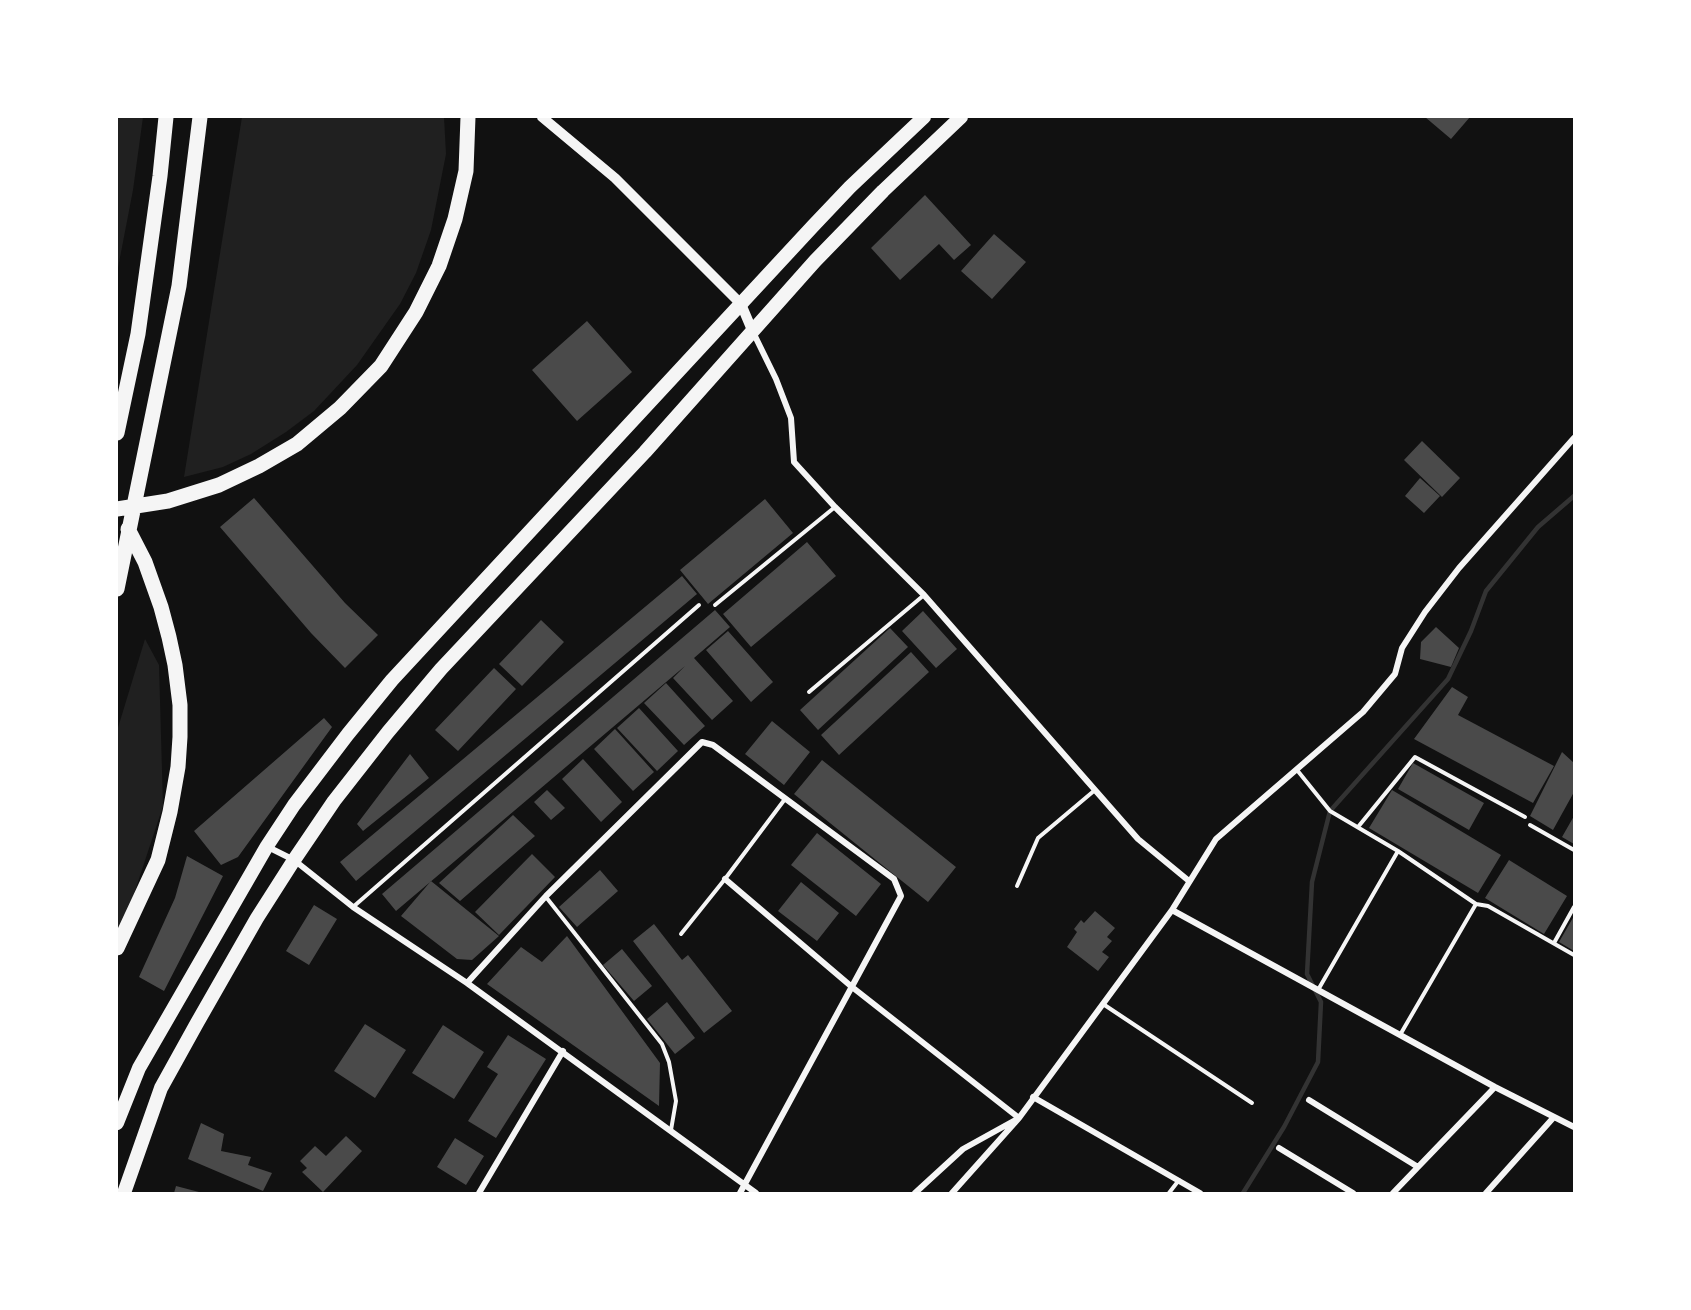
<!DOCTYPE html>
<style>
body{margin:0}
#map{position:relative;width:1691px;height:1310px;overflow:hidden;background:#111;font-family:Arial,sans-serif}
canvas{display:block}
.frame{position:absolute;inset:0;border:118px solid #fff;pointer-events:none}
</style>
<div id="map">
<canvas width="1691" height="1310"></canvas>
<div class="frame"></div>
</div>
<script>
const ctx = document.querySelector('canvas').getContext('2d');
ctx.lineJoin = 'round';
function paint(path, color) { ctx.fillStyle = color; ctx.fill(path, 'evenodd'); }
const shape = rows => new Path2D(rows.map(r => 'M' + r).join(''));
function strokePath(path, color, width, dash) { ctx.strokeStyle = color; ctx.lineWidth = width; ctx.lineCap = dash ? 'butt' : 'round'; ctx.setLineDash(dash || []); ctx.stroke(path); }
const green = shape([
 [117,117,143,117,133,190,117,273],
 [242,117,444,117,446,154,431,230,416,273,400,304,357,365,314,411,286,432,251,454,223,467,184,477],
 [145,639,159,665,163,806,128,912,117,931,117,731]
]);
const stream = shape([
 [1243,1193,1284,1127,1318,1062,1321,1002,1307,974,1312,882,1330,811,1448,679,1471,631,1486,591,1538,527,1574,496]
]);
const building = shape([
 [1425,117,1470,117,1451,139],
 [925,195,971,245,954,260,939,244,900,280,871,248],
 [994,234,1026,262,992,299,961,271],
 [587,321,632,372,577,421,532,370],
 [1422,441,1460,478,1442,497,1404,460],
 [1420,478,1440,496,1424,513,1405,496],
 [254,498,345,603,378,635,345,668,311,633,220,527],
 [765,499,793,533,708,604,680,570],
 [807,542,836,576,751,647,723,614],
 [682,576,697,594,356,881,340,862],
 [715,610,730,627,694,658,733,701,712,720,673,678,685,666,396,911,382,894],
 [923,611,957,649,936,668,902,631],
 [541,620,564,642,522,686,499,664],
 [1436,627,1459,648,1451,667,1420,659,1421,642],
 [890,628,908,647,818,730,800,710],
 [728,631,773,682,751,702,706,650],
 [911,652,929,672,839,755,821,735],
 [494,668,516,689,458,751,435,730],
 [666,683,705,726,684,745,644,703],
 [1452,687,1468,697,1458,715,1554,766,1533,803,1414,739],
 [639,708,678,751,657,771,617,728],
 [324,718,332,727,238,857,221,865,194,831],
 [772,721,810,752,784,785,745,754],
 [615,729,654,772,633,791,594,749],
 [1562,752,1574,763,1574,792,1553,830,1530,816],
 [410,754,429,778,363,831,357,824],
 [583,759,622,802,601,822,562,779],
 [822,760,956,867,928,902,794,794],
 [1413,763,1484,803,1469,830,1398,789],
 [547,790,565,808,551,820,534,802],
 [1392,790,1501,855,1478,893,1369,828],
 [513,815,535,836,460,901,439,883],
 [1574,816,1574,844,1562,837],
 [817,833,881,884,856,916,791,865],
 [532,854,555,877,499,935,475,912],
 [187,856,223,876,164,991,139,977,175,898],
 [1509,860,1567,896,1544,934,1485,898],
 [600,870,618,891,577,927,559,907],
 [431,881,499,936,472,960,457,959,401,916],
 [801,882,839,913,817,941,778,911],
 [314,905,337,919,309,965,286,951],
 [1095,911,1115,928,1107,937,1112,941,1102,952,1109,957,1098,971,1067,947,1077,932,1074,929,1081,920,1084,923],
 [1574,916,1574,951,1559,942],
 [654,924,682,960,688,955,732,1011,704,1033,633,941],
 [567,936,660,1063,659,1106,487,984,521,947,542,962],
 [622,949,652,986,634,1001,603,965],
 [667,1002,695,1038,675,1054,647,1019],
 [365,1024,406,1050,375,1098,334,1071],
 [443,1025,484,1052,454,1099,412,1073],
 [508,1035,546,1059,496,1138,468,1121,498,1074,487,1067],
 [201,1123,224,1134,221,1151,251,1157,248,1165,272,1173,263,1191,188,1159],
 [346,1136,362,1151,323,1192,302,1172,307,1168,300,1161,315,1146,326,1156],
 [455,1138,484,1156,466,1185,437,1167],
 [176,1186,199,1192,199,1193,174,1193]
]);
const service = shape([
 [715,605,835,507],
 [809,692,924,595],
 [1297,770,1330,811,1398,851,1476,904,1488,906,1574,955],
 [1530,825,1574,850],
 [1358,827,1415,757,1525,817],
 [1017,886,1038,838,1095,790],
 [546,897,662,1044,669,1062,676,1101,671,1130],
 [353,907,699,605],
 [681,934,725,879,785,799],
 [1554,943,1574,907],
 [1318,990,1398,851],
 [1103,1004,1252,1103],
 [1400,1035,1476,904],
 [1169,1193,1179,1180]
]);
const minor = shape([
 [752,330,776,379,791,418,794,462,835,507,924,595,1138,839,1189,881],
 [268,847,294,860,353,907,467,983,756,1193],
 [725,879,852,987,1019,1118,963,1149,915,1193],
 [1172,910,1495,1087,1574,1127],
 [467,983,546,896,702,742,713,745,894,879,901,896,740,1193],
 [1033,1097,1200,1193],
 [1309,1100,1418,1167],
 [1279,1148,1353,1193],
 [479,1193,563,1051],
 [952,1193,1019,1118,1172,910,1216,839,1363,712,1395,674,1402,648,1425,612,1459,568,1574,438],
 [1393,1193,1495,1087],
 [1486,1193,1554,1117]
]);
const tertiary = shape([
 [542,117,615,178,741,304,752,330]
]);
const primary = shape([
 [117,1123,139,1068,267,846,294,805,348,734,392,680,813,226,850,187,924,117],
 [124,1193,161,1088,197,1023,257,918,294,860,334,801,388,732,441,669,645,452,815,261,883,191,961,117]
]);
const motorway = shape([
 [117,433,138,334,160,176,166,117],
 [117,509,168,501,219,485,259,466,297,444,340,408,381,366,416,312,439,266,455,219,466,171,468,117],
 [117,589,179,286,200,117],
 [117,948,158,860,170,812,178,767,180,737,180,705,175,665,169,637,161,607,145,562,128,529]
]);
paint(green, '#202020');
strokePath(stream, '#333', 4.5);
paint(building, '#4a4a4a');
strokePath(service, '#f5f5f5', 4);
strokePath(minor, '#f5f5f5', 6);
strokePath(tertiary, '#f5f5f5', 10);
strokePath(primary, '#f5f5f5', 14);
strokePath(motorway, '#f5f5f5', 15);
</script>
